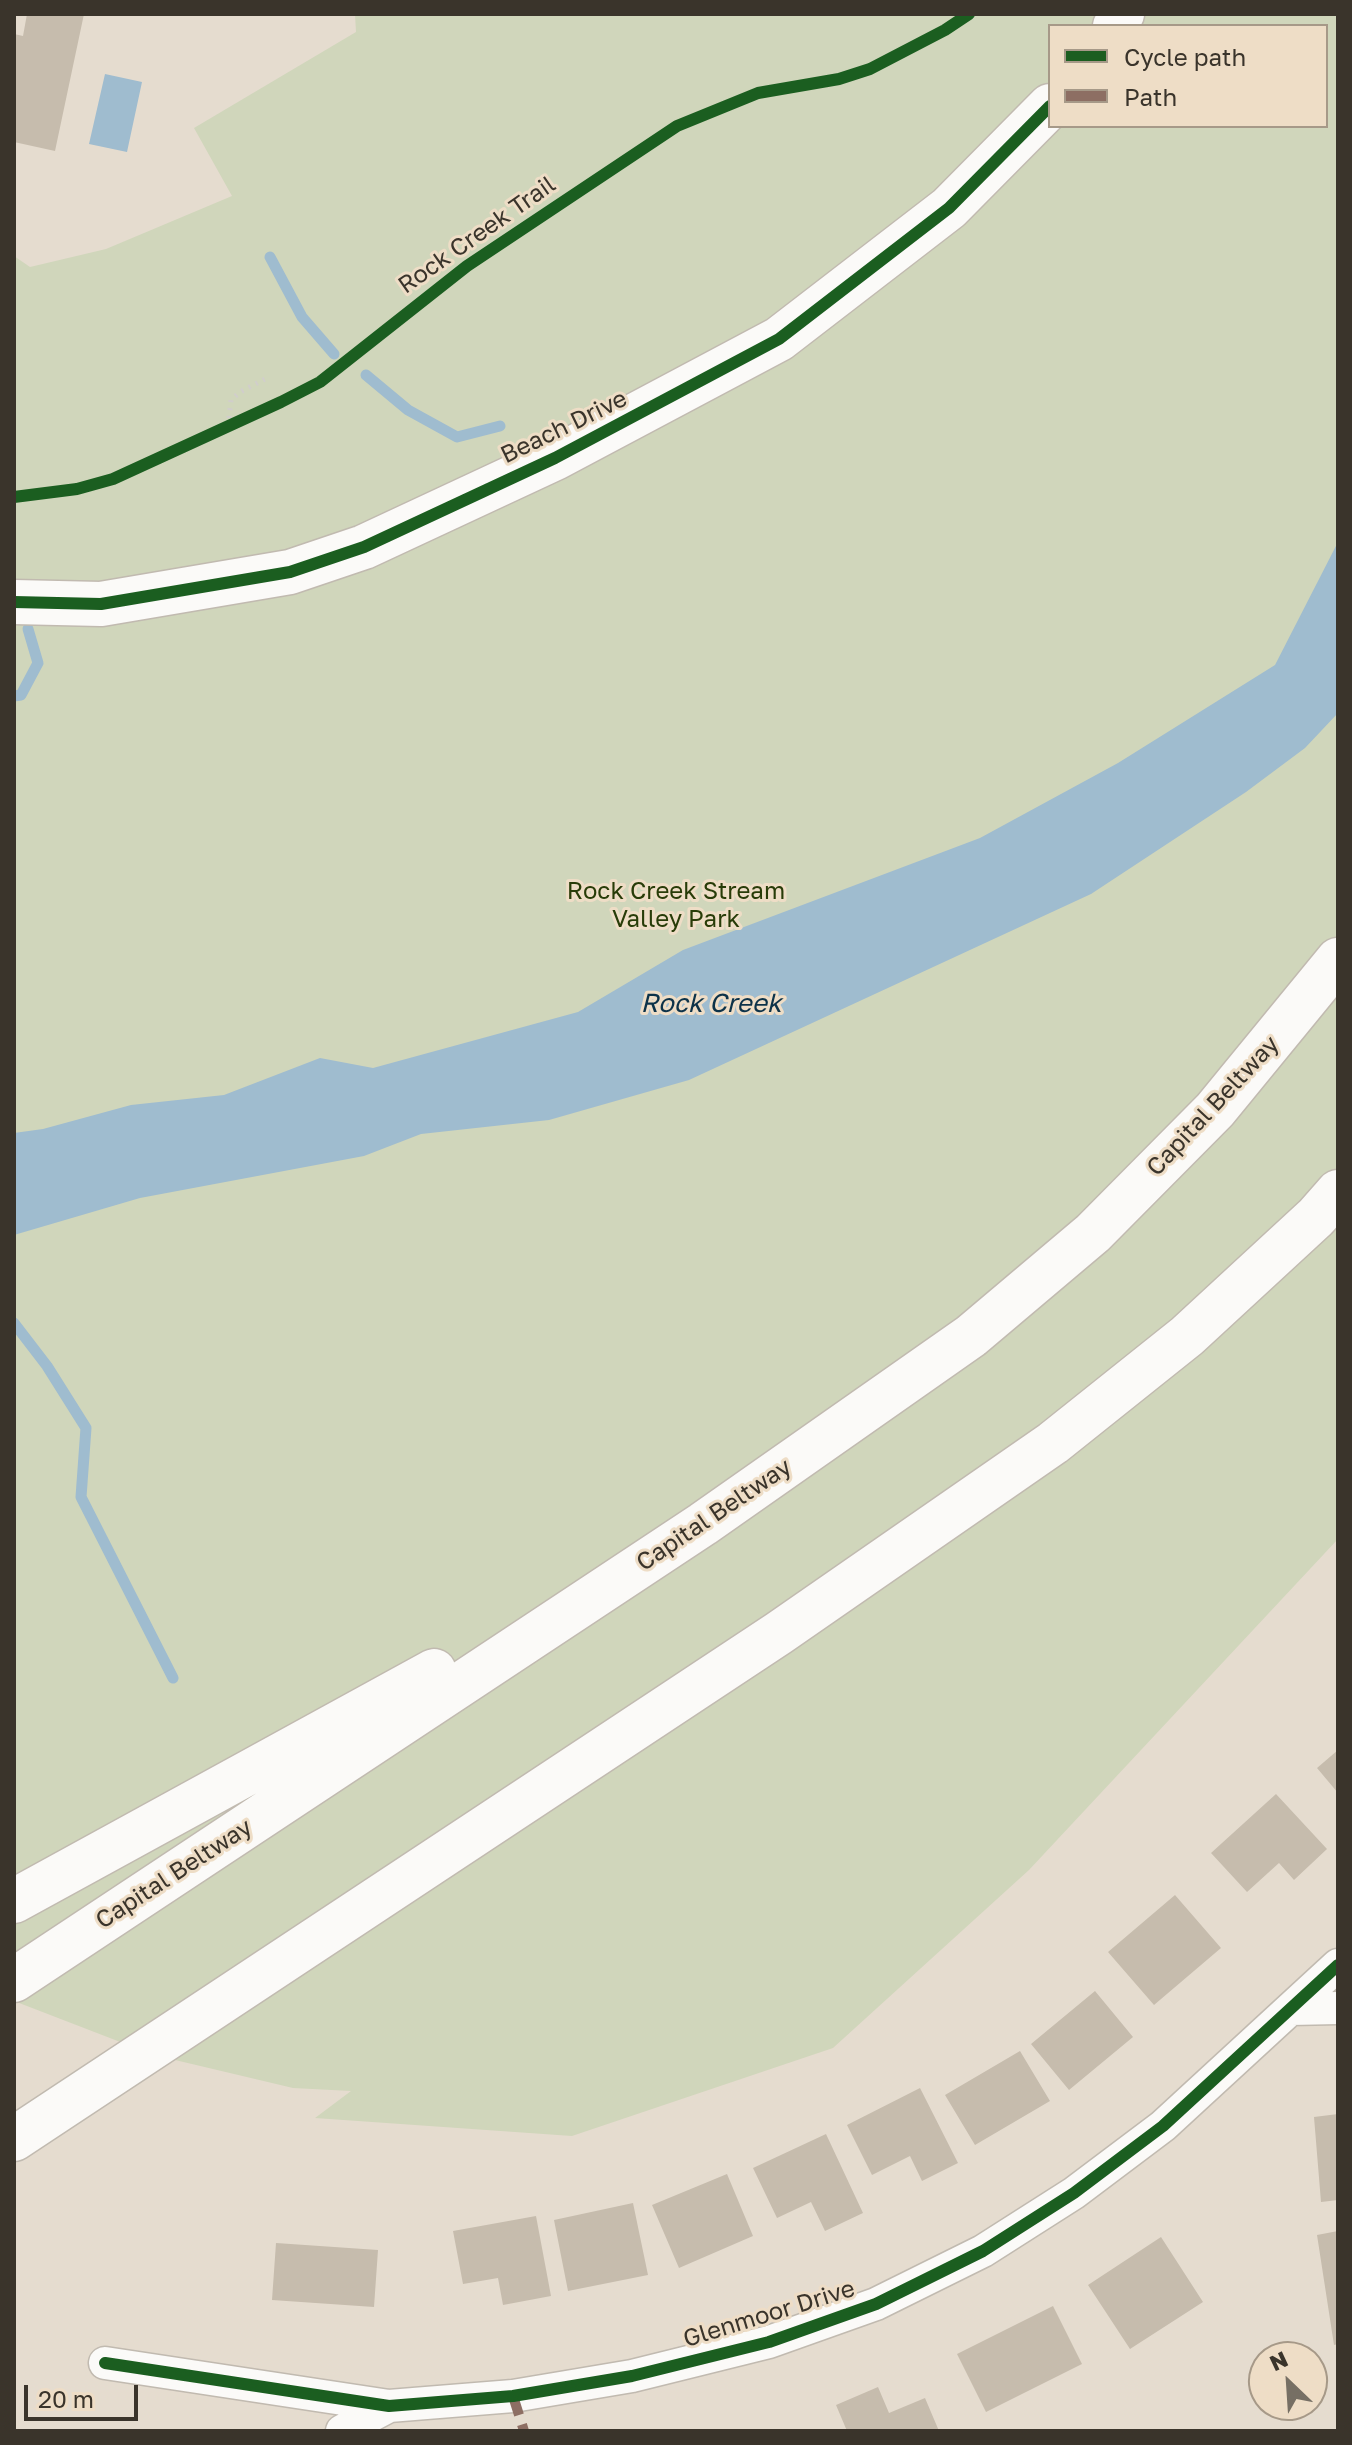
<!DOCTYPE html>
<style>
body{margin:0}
#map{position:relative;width:1352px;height:2445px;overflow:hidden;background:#e5dccf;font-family:"Golos Text",sans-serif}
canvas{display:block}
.frame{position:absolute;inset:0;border:16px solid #3a342b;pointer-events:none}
.legend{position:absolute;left:1048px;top:24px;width:280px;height:104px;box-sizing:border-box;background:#eeddc6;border:2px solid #a69988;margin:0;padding:10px 14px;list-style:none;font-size:24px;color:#3a342b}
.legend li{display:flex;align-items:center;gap:16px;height:40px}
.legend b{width:40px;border:2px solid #a69988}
.north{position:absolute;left:1248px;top:2341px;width:80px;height:80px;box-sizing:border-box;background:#eeddc6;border:2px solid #a69988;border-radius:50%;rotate:335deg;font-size:22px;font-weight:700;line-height:32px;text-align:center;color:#3a342b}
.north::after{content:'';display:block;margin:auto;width:28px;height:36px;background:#766f64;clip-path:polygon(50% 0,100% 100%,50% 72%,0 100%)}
.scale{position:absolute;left:24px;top:2385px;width:114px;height:36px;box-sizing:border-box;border:4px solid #3a342b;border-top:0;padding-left:10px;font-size:24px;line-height:28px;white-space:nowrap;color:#3a342b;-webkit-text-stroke:6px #eeddc6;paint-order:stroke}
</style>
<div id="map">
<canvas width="1352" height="2445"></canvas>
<div class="frame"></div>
<ul class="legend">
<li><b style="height:10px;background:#1b5e20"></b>Cycle path</li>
<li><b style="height:10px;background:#8d6e63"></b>Path</li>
</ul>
<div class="north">N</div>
<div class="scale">20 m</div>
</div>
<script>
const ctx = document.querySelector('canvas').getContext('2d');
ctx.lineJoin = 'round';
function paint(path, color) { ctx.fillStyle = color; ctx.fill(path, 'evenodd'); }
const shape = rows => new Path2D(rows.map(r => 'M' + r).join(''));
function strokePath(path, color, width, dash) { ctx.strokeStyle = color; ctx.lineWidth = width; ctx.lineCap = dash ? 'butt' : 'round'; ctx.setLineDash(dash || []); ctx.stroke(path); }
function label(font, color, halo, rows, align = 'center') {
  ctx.font = font + ' "Golos Text",sans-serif'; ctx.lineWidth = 6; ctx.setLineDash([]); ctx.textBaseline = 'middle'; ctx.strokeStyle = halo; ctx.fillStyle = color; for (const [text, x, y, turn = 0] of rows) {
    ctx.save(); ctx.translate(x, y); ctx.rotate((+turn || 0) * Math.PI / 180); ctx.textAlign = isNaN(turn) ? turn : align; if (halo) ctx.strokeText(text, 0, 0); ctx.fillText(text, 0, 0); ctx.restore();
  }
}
const green = shape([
 [355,14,1338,14,1338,1539,1029,1870,833,2048,572,2136,315,2118,351,2091,293,2088,154,2055,14,2001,14,256,30,267,106,249,232,196,194,128,356,32],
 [1050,26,1326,26,1326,126,1050,126]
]);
const water = shape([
 [105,74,142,82,127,152,89,144],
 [1338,542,1338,713,1305,748,1246,792,1091,894,689,1080,549,1120,421,1134,364,1156,140,1198,14,1235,14,1133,43,1129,131,1105,224,1095,320,1058,373,1068,578,1012,683,950,980,838,1118,763,1275,665]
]);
const stream = shape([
 [270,257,302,317,334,354],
 [366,375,408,410,457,437,500,426],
 [14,696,21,695,38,663,28,629],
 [14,1323,47,1366,86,1428,81,1497,173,1678]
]);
const building = shape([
 [27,14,84,14,55,151,14,142,14,34,23,36],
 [1338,1750,1338,1793,1317,1768],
 [1276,1794,1327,1849,1294,1880,1279,1863,1247,1892,1211,1853],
 [1175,1895,1221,1948,1154,2005,1108,1952],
 [1095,1991,1133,2037,1069,2090,1031,2044],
 [1020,2051,1050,2101,975,2145,945,2095],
 [920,2088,958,2163,922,2181,910,2156,872,2175,847,2125],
 [1338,2114,1338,2200,1321,2202,1314,2117],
 [826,2134,863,2213,825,2231,811,2202,777,2218,753,2168],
 [727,2174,753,2236,679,2268,652,2205],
 [633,2203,648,2275,568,2291,554,2220],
 [536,2216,551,2296,503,2305,498,2278,463,2284,453,2231],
 [1338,2231,1338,2344,1334,2345,1317,2235],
 [1161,2237,1203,2302,1130,2349,1088,2285],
 [276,2243,378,2250,374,2307,272,2300],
 [1053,2306,1082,2364,986,2412,957,2354],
 [878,2387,889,2413,925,2398,939,2431,847,2431,836,2405]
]);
const path = shape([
 [228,426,231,400,240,392,267,378]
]);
const street = shape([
 [1291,2009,1338,2008],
 [105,2363,389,2406,513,2396,632,2376,769,2342,876,2304,983,2251,1074,2193,1163,2126,1338,1965],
 [342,2431,389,2406]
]);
const secondary = shape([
 [1115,26,1122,14],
 [14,602,101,604,290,572,364,547,555,458,779,339,949,208,1050,106]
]);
const highway = shape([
 [14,1901,434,1671],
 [14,1980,703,1524,971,1336,1093,1233,1215,1110,1338,960],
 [14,2139,779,1633,1053,1443,1187,1336,1316,1217,1338,1192]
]);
const quiet = shape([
 [513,2396,524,2431]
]);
const cycleway = shape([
 [14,497,77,489,113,479,281,402,320,382,467,266,677,126,758,93,839,79,870,69,945,30,969,14],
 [14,602,101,604,290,572,364,547,555,458,779,339,949,208,1050,106],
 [105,2363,389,2406,513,2396,632,2376,769,2342,876,2304,983,2251,1074,2193,1163,2126,1338,1965]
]);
const streetNames = [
 ["Rock Creek Trail",477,235,-35],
 ["Beach Drive",564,427,-26],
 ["Capital Beltway",1213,1106,-47],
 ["Capital Beltway",714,1515,-34],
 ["Capital Beltway",174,1874,-33],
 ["Glenmoor Drive",769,2314,-17]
];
const parkNames = [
 ["Rock Creek Stream",676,891],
 ["Valley Park",676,919]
];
const waterNames = [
 ["Rock Creek",711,1004]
];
paint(green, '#d0d6bb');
paint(water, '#9fbccf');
strokePath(stream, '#9fbccf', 11);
paint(building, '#c6bcad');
strokePath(street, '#c1bab0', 35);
strokePath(secondary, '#c1bab0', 47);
strokePath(highway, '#c1bab0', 47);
strokePath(path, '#d1cecb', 5, [2, 6]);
strokePath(street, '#fbfaf8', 32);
strokePath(secondary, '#fbfaf8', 44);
strokePath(highway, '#fbfaf8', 44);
strokePath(quiet, '#8d6e63', 10, [20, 10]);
strokePath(cycleway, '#1b5e20', 12);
label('24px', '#3a342b', '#eeddc6', streetNames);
label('24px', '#283c08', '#eeddc6', parkNames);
label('italic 26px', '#0c3249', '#eeddc6', waterNames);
</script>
